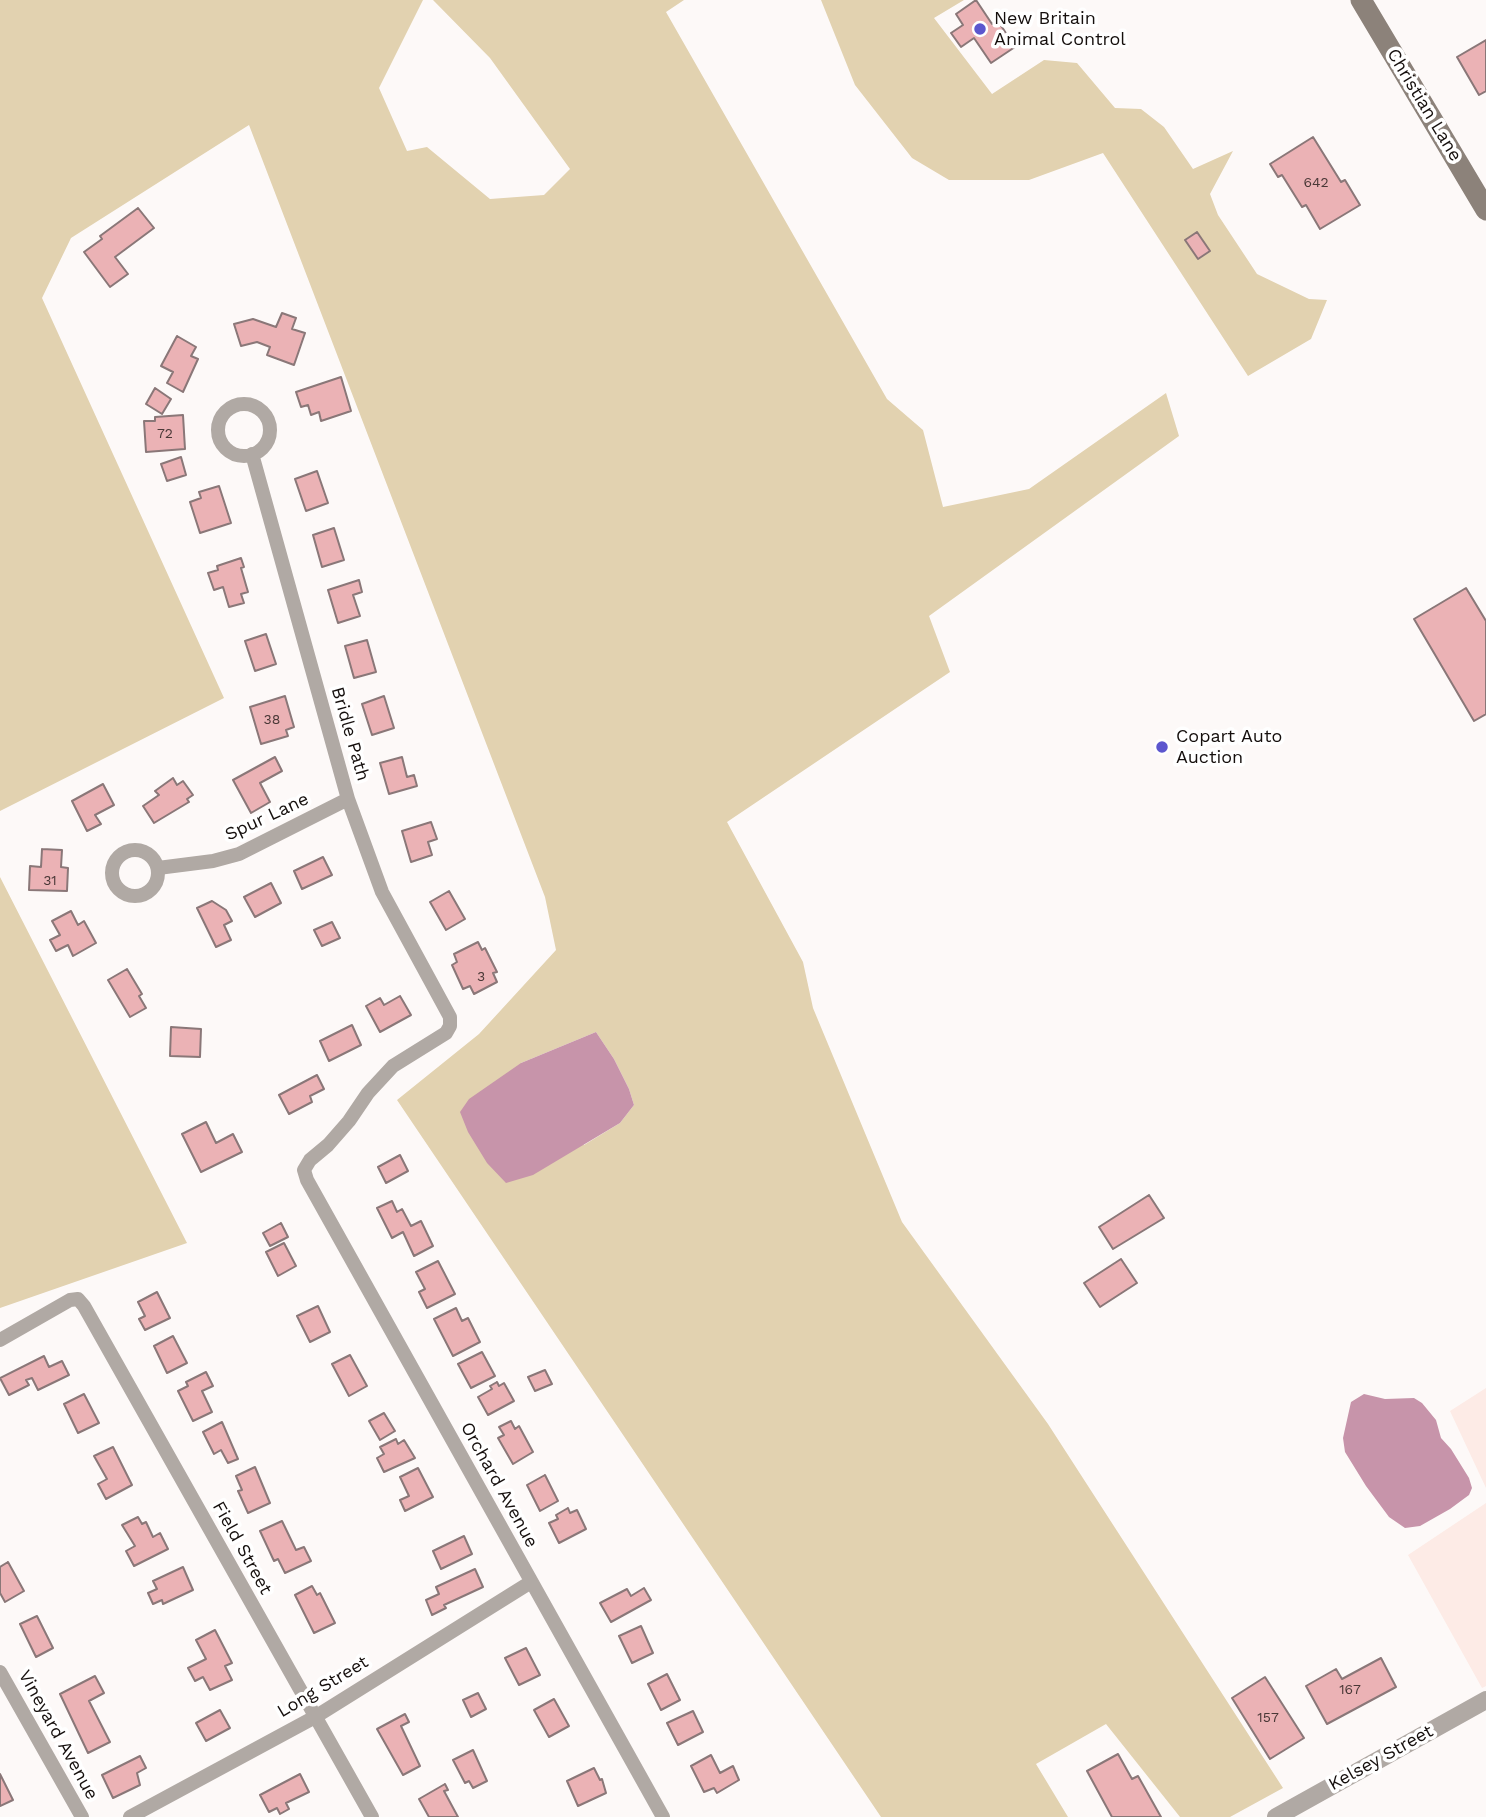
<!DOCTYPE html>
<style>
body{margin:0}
canvas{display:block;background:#fdf9f8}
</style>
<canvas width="1486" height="1817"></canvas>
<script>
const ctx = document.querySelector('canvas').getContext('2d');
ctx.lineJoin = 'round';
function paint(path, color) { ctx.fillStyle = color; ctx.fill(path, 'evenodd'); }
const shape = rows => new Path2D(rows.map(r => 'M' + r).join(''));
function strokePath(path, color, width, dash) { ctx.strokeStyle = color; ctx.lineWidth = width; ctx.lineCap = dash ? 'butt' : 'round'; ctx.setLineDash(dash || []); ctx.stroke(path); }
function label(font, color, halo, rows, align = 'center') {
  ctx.font = font + ' "Work Sans",sans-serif'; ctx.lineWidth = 7; ctx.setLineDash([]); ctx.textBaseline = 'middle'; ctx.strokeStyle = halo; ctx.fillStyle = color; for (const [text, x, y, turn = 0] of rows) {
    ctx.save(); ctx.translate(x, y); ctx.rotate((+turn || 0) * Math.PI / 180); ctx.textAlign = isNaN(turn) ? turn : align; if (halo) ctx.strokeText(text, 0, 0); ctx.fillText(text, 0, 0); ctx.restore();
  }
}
const built = shape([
 [1486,1388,1486,1488,1450,1411],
 [1486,1503,1486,1686,1482,1688,1408,1555]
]);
const green = shape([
 [0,0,423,0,379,88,407,151,427,147,490,199,544,195,570,169,490,58,433,0,684,0,666,12,887,399,923,430,943,507,1029,489,1166,393,1179,436,929,616,950,672,727,822,803,962,813,1008,902,1222,1048,1424,1283,1788,1230,1817,1180,1817,1106,1724,1036,1764,1068,1817,881,1817,397,1100,479,1034,556,950,545,897,249,125,71,238,42,298,224,698,0,811],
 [596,1032,614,1059,629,1089,634,1105,620,1123,584,1145,521,1063],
 [821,0,964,0,934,18,992,94,1044,60,1077,63,1115,108,1141,109,1164,127,1193,169,1233,151,1210,194,1218,215,1257,274,1309,299,1327,300,1311,339,1248,376,1103,153,1029,180,949,180,912,158,855,85],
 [0,877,187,1243,0,1308]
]);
const water = shape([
 [596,1032,614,1059,629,1089,634,1105,620,1123,533,1175,506,1183,487,1163,468,1132,460,1112,469,1099,521,1063],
 [1364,1394,1385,1399,1414,1398,1422,1403,1436,1420,1441,1438,1451,1449,1469,1478,1472,1488,1469,1495,1450,1509,1420,1526,1405,1528,1389,1517,1366,1486,1345,1452,1343,1438,1351,1402]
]);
const building = shape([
 [976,0,992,24,998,21,1015,47,991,63,974,38,961,47,951,33,963,25,956,14,976,0],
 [1486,40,1486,91,1479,95,1457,57,1486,40],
 [1313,137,1341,182,1345,180,1360,205,1320,229,1306,205,1302,207,1282,175,1278,177,1270,164,1313,137],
 [138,208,154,228,115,257,128,274,110,287,84,252,102,239,100,236,138,208],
 [1197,232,1210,251,1198,259,1185,240,1197,232],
 [282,313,296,318,292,329,305,333,294,365,267,355,270,347,257,342,241,346,234,324,253,319,276,327,282,313],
 [177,336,196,347,191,356,198,359,183,392,167,383,173,372,161,366,177,336],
 [341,377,351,411,321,421,319,412,311,415,308,405,301,407,296,392,341,377],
 [155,388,171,399,162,414,146,404,155,388],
 [183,415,185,449,146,452,144,421,155,421,155,417,183,415],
 [181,457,186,475,167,481,161,464,181,457],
 [317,471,328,503,306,511,295,479,317,471],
 [219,486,231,523,200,533,190,502,201,498,199,492,219,486],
 [334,528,344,560,322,567,313,535,334,528],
 [241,558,244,567,241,568,248,592,241,594,244,603,229,607,223,587,214,590,208,573,218,570,217,566,241,558],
 [359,580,362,592,353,595,360,616,338,623,328,590,359,580],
 [1466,588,1486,621,1486,714,1474,721,1414,619,1466,588],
 [266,634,276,664,255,671,245,641,266,634],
 [367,640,376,672,354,678,345,646,367,640],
 [285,696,294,727,286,730,288,736,261,744,250,707,285,696],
 [384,696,394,728,372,735,362,704,384,696],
 [275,757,282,771,260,783,270,802,251,813,233,780,275,757],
 [402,757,407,777,414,775,417,786,389,794,380,763,402,757],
 [173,778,177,785,183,781,193,795,187,799,189,802,154,823,143,806,159,795,155,791,173,778],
 [103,784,114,805,95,815,101,824,87,831,72,801,103,784],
 [431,822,437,839,428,842,432,855,411,862,402,831,431,822],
 [42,849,62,850,61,867,68,868,67,891,29,890,30,866,41,867,42,849],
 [323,857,332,875,302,889,294,871,323,857],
 [271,883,281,903,255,917,244,897,271,883],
 [449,891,465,919,446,930,430,902,449,891],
 [212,901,226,910,232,921,224,925,231,940,216,947,197,908,212,901],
 [71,911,78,925,84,921,96,943,73,956,68,945,56,951,50,940,60,935,52,921,71,911],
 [332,922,340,938,322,946,314,930,332,922],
 [478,942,482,950,485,948,497,972,493,973,497,982,474,994,470,986,463,989,452,965,457,962,454,954,478,942],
 [127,969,142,994,139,996,146,1008,130,1017,108,980,127,969],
 [400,996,411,1015,380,1032,366,1006,380,998,384,1005,400,996],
 [352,1025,361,1045,329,1061,320,1041,352,1025],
 [171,1027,201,1029,200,1057,170,1056,171,1027],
 [317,1075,324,1089,310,1096,312,1102,289,1114,279,1095,317,1075],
 [206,1122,216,1143,233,1134,242,1152,201,1172,182,1134,206,1122],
 [400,1155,408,1171,386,1183,378,1167,400,1155],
 [1149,1195,1164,1218,1113,1249,1099,1227,1149,1195],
 [392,1201,397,1212,402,1209,411,1226,421,1221,433,1246,414,1256,403,1232,392,1238,377,1208,392,1201],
 [281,1223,288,1237,270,1246,263,1233,281,1223],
 [284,1243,296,1266,278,1276,266,1252,284,1243],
 [1121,1259,1137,1283,1100,1307,1084,1283,1121,1259],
 [438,1261,455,1294,427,1308,419,1292,425,1289,416,1272,438,1261],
 [157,1292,170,1318,145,1330,139,1319,145,1316,138,1302,157,1292],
 [318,1306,330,1332,310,1342,297,1316,318,1306],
 [456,1308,462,1321,468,1318,480,1342,453,1356,434,1319,456,1308],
 [173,1336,187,1363,167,1373,154,1346,173,1336],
 [482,1352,495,1376,471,1388,458,1364,482,1352],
 [350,1355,367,1386,349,1396,332,1364,350,1355],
 [44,1356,49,1367,62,1361,69,1375,38,1390,32,1378,26,1380,29,1385,9,1395,0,1378,44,1356],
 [545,1370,552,1384,535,1391,528,1377,545,1370],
 [206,1372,213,1386,202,1391,212,1412,193,1421,178,1391,188,1386,186,1382,206,1372],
 [497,1382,499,1386,504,1383,514,1401,488,1415,478,1397,492,1389,490,1386,497,1382],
 [84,1394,99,1423,78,1433,64,1404,84,1394],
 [384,1413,395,1431,380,1440,369,1421,384,1413],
 [511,1421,515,1429,519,1426,533,1452,513,1464,498,1438,504,1435,499,1427,511,1421],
 [222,1422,238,1459,228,1463,221,1450,214,1454,203,1432,222,1422],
 [396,1439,398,1444,404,1440,415,1458,384,1472,377,1458,384,1454,380,1447,396,1439],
 [113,1447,132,1485,106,1499,98,1484,107,1479,94,1456,113,1447],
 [255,1467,270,1503,248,1513,238,1491,242,1490,236,1476,255,1467],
 [418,1468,433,1497,405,1511,400,1500,409,1496,400,1477,418,1468],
 [545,1475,558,1501,540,1511,527,1485,545,1475],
 [568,1508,570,1513,577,1510,586,1529,559,1543,549,1523,558,1519,556,1515,568,1508],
 [138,1517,142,1524,146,1522,153,1537,160,1533,168,1549,134,1566,126,1551,135,1546,122,1525,138,1517],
 [282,1521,296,1550,304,1547,311,1561,285,1573,278,1559,274,1561,260,1531,282,1521],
 [464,1536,472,1554,441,1569,433,1551,464,1536],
 [8,1562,24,1591,5,1602,0,1593,0,1567,8,1562],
 [183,1567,193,1590,163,1604,162,1600,153,1604,148,1593,157,1589,153,1581,183,1567],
 [475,1569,483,1587,444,1605,446,1608,432,1615,426,1600,439,1594,436,1587,475,1569],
 [312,1586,317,1595,320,1593,335,1623,314,1633,295,1595,312,1586],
 [644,1588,651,1600,611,1622,600,1603,627,1589,631,1596,644,1588],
 [37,1616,53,1648,36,1657,20,1624,37,1616],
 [641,1626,653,1653,632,1663,619,1636,641,1626],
 [215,1630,232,1663,225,1666,232,1680,210,1690,203,1677,195,1681,188,1668,206,1659,196,1640,215,1630],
 [526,1648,540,1675,519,1685,505,1658,526,1648],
 [1381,1658,1396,1687,1327,1724,1306,1686,1336,1669,1342,1679,1381,1658],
 [667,1674,680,1700,661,1710,648,1684,667,1674],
 [95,1676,104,1693,89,1701,110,1742,88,1753,60,1694,95,1676],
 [1265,1677,1304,1738,1270,1759,1232,1698,1265,1677],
 [478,1693,486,1709,471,1717,463,1700,478,1693],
 [554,1699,569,1726,549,1737,534,1710,554,1699],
 [220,1710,230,1728,206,1741,196,1723,220,1710],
 [693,1711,703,1732,678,1745,667,1723,693,1711],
 [405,1714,409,1722,401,1726,420,1766,403,1775,377,1729,405,1714],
 [473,1750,487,1781,473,1788,469,1781,465,1783,453,1760,473,1750],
 [1118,1754,1132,1779,1138,1776,1161,1817,1112,1817,1087,1771,1118,1754],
 [711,1755,720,1773,733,1766,739,1780,717,1793,714,1788,704,1792,691,1766,711,1755],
 [140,1756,146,1768,137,1773,140,1785,113,1798,102,1775,140,1756],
 [594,1768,600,1780,602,1779,606,1793,578,1806,567,1781,594,1768],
 [0,1774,13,1800,0,1806,0,1774],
 [300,1774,309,1792,286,1803,289,1809,280,1814,277,1808,269,1812,260,1795,300,1774],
 [445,1784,448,1790,444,1791,458,1817,429,1817,419,1799,445,1784]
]);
const minor = shape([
 '218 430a26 26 0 1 1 52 0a26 26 0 1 1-52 0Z',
 [252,454,348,799,382,892,450,1017,450,1026,446,1033,393,1066,368,1093,349,1121,328,1145,310,1160,304,1170,307,1180,663,1817],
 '112 873a23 23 0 1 1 46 0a23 23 0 1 1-46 0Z',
 [158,868,213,861,239,854,348,799],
 [0,1340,70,1300,78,1299,84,1306,372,1817],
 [0,1672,82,1817],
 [130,1817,315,1717,531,1582]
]);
const tertiary = shape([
 [1276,1817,1486,1700]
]);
const secondary = shape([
 [1361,0,1486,210]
]);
const markers = [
 [980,29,7,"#5c56ce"],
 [1162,747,7,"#5c56ce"]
];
const numberNames = [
 ["642",1316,183],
 ["72",165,434],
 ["38",272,720],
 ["31",50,881],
 ["3",481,977],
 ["167",1350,1690],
 ["157",1268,1718]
];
const poiNames = [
 ["New Britain",994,19],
 ["Animal Control",994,40],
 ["Copart Auto",1176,737],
 ["Auction",1176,758]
];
const streetNames = [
 ["Christian Lane",1424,105,59],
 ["Bridle Path",350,734,74],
 ["Spur Lane",267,817,-25],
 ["Orchard Avenue",499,1485,61],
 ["Field Street",242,1548,61],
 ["Long Street",323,1687,-31],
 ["Vineyard Avenue",58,1735,61],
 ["Kelsey Street",1381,1758,-29]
];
paint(built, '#fdebe6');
paint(green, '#e2d2b0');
paint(water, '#c794aa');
paint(building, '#ebb2b5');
strokePath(building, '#8a7778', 2);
strokePath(minor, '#b0a9a4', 14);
strokePath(tertiary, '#b0a9a4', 18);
strokePath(secondary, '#8c827a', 21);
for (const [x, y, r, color] of markers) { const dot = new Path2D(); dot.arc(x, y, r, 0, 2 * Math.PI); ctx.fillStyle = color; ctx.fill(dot); strokePath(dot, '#fff', 2.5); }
label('14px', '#4a3837', null, numberNames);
label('18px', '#150f0d', '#fff', poiNames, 'left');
label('18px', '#150f0d', '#fff', streetNames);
</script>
